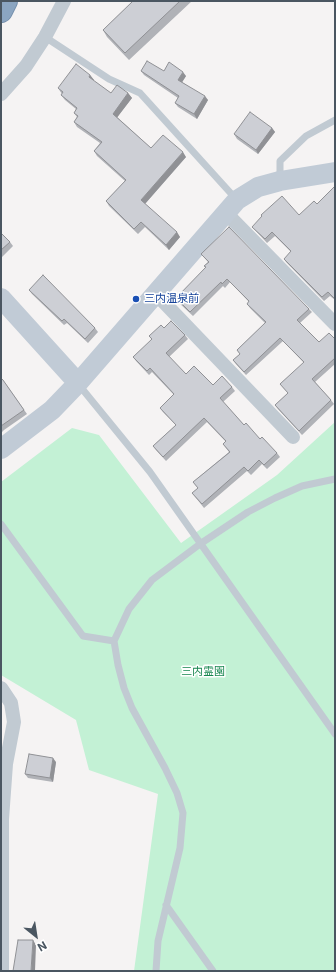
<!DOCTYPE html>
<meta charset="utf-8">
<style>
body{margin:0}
#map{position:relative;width:336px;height:972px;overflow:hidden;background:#f5f3f3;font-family:Inter,sans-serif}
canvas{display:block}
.frame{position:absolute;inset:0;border:2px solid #4a5661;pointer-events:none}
.north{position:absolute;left:16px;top:916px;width:40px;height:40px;-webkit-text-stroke:3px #fff;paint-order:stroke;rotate:150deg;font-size:11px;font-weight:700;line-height:16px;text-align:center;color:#4a5661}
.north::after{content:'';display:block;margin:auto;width:14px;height:18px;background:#4a5661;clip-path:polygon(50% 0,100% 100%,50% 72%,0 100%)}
</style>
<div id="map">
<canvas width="336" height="972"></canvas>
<div class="frame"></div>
<div class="north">N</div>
</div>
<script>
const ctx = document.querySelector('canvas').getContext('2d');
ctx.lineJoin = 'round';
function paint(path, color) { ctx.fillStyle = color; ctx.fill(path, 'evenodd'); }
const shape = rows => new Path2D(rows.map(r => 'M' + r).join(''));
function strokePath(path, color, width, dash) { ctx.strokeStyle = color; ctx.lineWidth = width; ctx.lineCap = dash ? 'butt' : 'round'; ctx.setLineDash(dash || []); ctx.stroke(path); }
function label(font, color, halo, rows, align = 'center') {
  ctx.font = font + ' Inter,"Noto Sans JP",sans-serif'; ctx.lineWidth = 3; ctx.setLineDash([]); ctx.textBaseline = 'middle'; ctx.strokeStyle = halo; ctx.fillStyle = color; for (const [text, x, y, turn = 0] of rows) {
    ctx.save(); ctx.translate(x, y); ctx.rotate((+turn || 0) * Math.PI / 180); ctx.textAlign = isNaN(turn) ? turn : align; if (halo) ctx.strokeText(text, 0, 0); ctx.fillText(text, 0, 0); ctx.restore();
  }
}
const green = shape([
 [335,422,335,971,134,971,158,794,89,770,76,720,1,675,1,482,72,428,99,435,181,543,277,475]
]);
const lane = shape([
 [45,37,109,79,140,93,236,199],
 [280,179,280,161,306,136,335,120],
 [79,385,150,472,335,734],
 [1,524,83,636,114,641],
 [166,905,213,971],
 [156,971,158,941,180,848,183,813,177,793,165,768,132,708,124,688,118,665,114,641,129,609,152,580,200,544,248,512,275,498,302,486,335,479]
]);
const street = shape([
 [1,94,26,66,45,37,64,1],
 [226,213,335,324],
 [155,293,293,437],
 [1,688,11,703,14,722,6,764,2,819,2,971]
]);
const secondary = shape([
 [1,298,78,383],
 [1,449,52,410,78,383,237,200,258,187,280,181,335,172]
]);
const highway = shape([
 [1,11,6,1]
]);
const wall = shape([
 [133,1,192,1,129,60,107,37,103,30],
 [141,71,164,71,186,76,182,82,208,100,197,119,178,107,175,103,178,98,144,75],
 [90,75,94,80,93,81,111,93,128,93,132,98,117,117,151,148,186,157,145,204,180,237,169,250,145,227,138,234,109,206,106,201,125,181,97,156,94,151,100,143,77,127,74,122,77,117,74,113,76,109,65,100,61,95,62,94,58,88],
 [272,128,275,132,258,154,237,139,234,134],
 [335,186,335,300,330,296,324,301,286,262,284,259,291,252,275,236,267,243,255,230,252,227,299,215,317,204],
 [1,233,10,242,13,246,1,258],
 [201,254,309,309,312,312,300,323,319,342,335,339,335,364,315,382,331,400,334,404,302,435,278,409,275,405,288,393,280,384,304,363,283,341,246,375,236,364,233,360,240,354,237,350,265,323,250,308,247,304,249,302,230,282,225,288,223,286,193,316,178,302,176,298,206,268,204,266,208,262],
 [29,290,95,328,98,332,88,343,67,323,64,325,32,294],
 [164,328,185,335,188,339,169,357,186,374,213,385,232,387,235,391,223,402,244,425,277,453,280,457,267,469,262,464,251,475,247,471,204,508,192,493,198,488,193,482,229,452,223,444,226,442,207,422,166,461,156,450,153,446,176,425,163,412,160,408,174,395,152,372,149,375,136,361,133,357,152,340,149,336],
 [1,378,3,380,27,414,4,430,1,433],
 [56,762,53,782,28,778,25,774]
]);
const shadedWall = shape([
 [183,72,186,76,181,84,178,80],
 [90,75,94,80,92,82,89,77],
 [128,93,132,98,116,119,113,114],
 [205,96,208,100,197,119,194,114],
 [272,128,275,132,258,154,256,150],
 [183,152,186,157,144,205,141,200],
 [177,232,180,237,169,250,166,245],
 [53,758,56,762,53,782,50,778],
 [33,940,36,945,35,971,31,971]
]);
const building = shape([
 [133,1,180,1,125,53,103,30,133,1],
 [147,61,164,71,169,62,183,72,178,80,205,96,194,114,175,103,179,96,141,71,147,61],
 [76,64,90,75,89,77,111,93,117,85,128,93,113,114,151,148,163,135,183,152,141,200,177,232,166,245,141,222,134,229,106,201,126,180,94,151,102,142,74,122,78,116,74,113,77,108,61,95,63,92,58,88,76,64],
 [250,112,272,128,256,150,234,134,250,112],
 [335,186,335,299,328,292,322,297,284,259,291,251,272,232,265,239,252,227,262,216,261,215,282,196,299,215,314,201,317,204,335,186],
 [229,227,309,309,297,320,319,342,329,333,335,339,335,358,312,379,331,400,299,431,275,405,288,393,280,384,304,362,280,338,244,372,233,360,240,354,237,350,266,322,247,304,249,301,227,279,222,284,221,282,190,312,176,298,206,267,204,266,209,262,201,254,229,227],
 [1,233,10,242,1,250,1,233],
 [43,275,95,328,85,339,64,319,62,321,29,290,43,275],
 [171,321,185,335,166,353,186,374,194,366,213,385,222,376,232,387,220,398,244,425,246,423,260,439,262,437,277,453,264,465,259,460,248,471,244,467,202,504,192,493,198,488,193,482,230,452,223,444,226,441,204,418,163,457,153,446,176,425,160,408,174,394,150,368,147,371,133,357,152,339,149,336,161,325,164,328,171,321],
 [1,378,3,380,24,410,1,426,1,378],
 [29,754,53,758,50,778,25,774,29,754],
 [18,940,33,940,31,971,13,971,18,940]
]);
const markers = [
 [136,299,4,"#1a4fb4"]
];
const transitNames = [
 ["三内温泉前",144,299]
];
const parkNames = [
 ["三内霊園",203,672]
];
paint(green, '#c3f1d5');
strokePath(highway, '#7690ad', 24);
strokePath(lane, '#c1cad2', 7);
strokePath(street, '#c1cad2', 14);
strokePath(secondary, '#c1cbd6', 20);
strokePath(highway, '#8ba5c1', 22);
paint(wall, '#b0b2b7');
paint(shadedWall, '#909195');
paint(building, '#cdcfd5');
strokePath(building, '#909195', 1);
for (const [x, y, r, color] of markers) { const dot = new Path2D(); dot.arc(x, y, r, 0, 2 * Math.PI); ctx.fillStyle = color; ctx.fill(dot); strokePath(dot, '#fff', 1.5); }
label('11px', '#164399', '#fff', transitNames, 'left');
label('11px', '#17864f', '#fff', parkNames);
</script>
